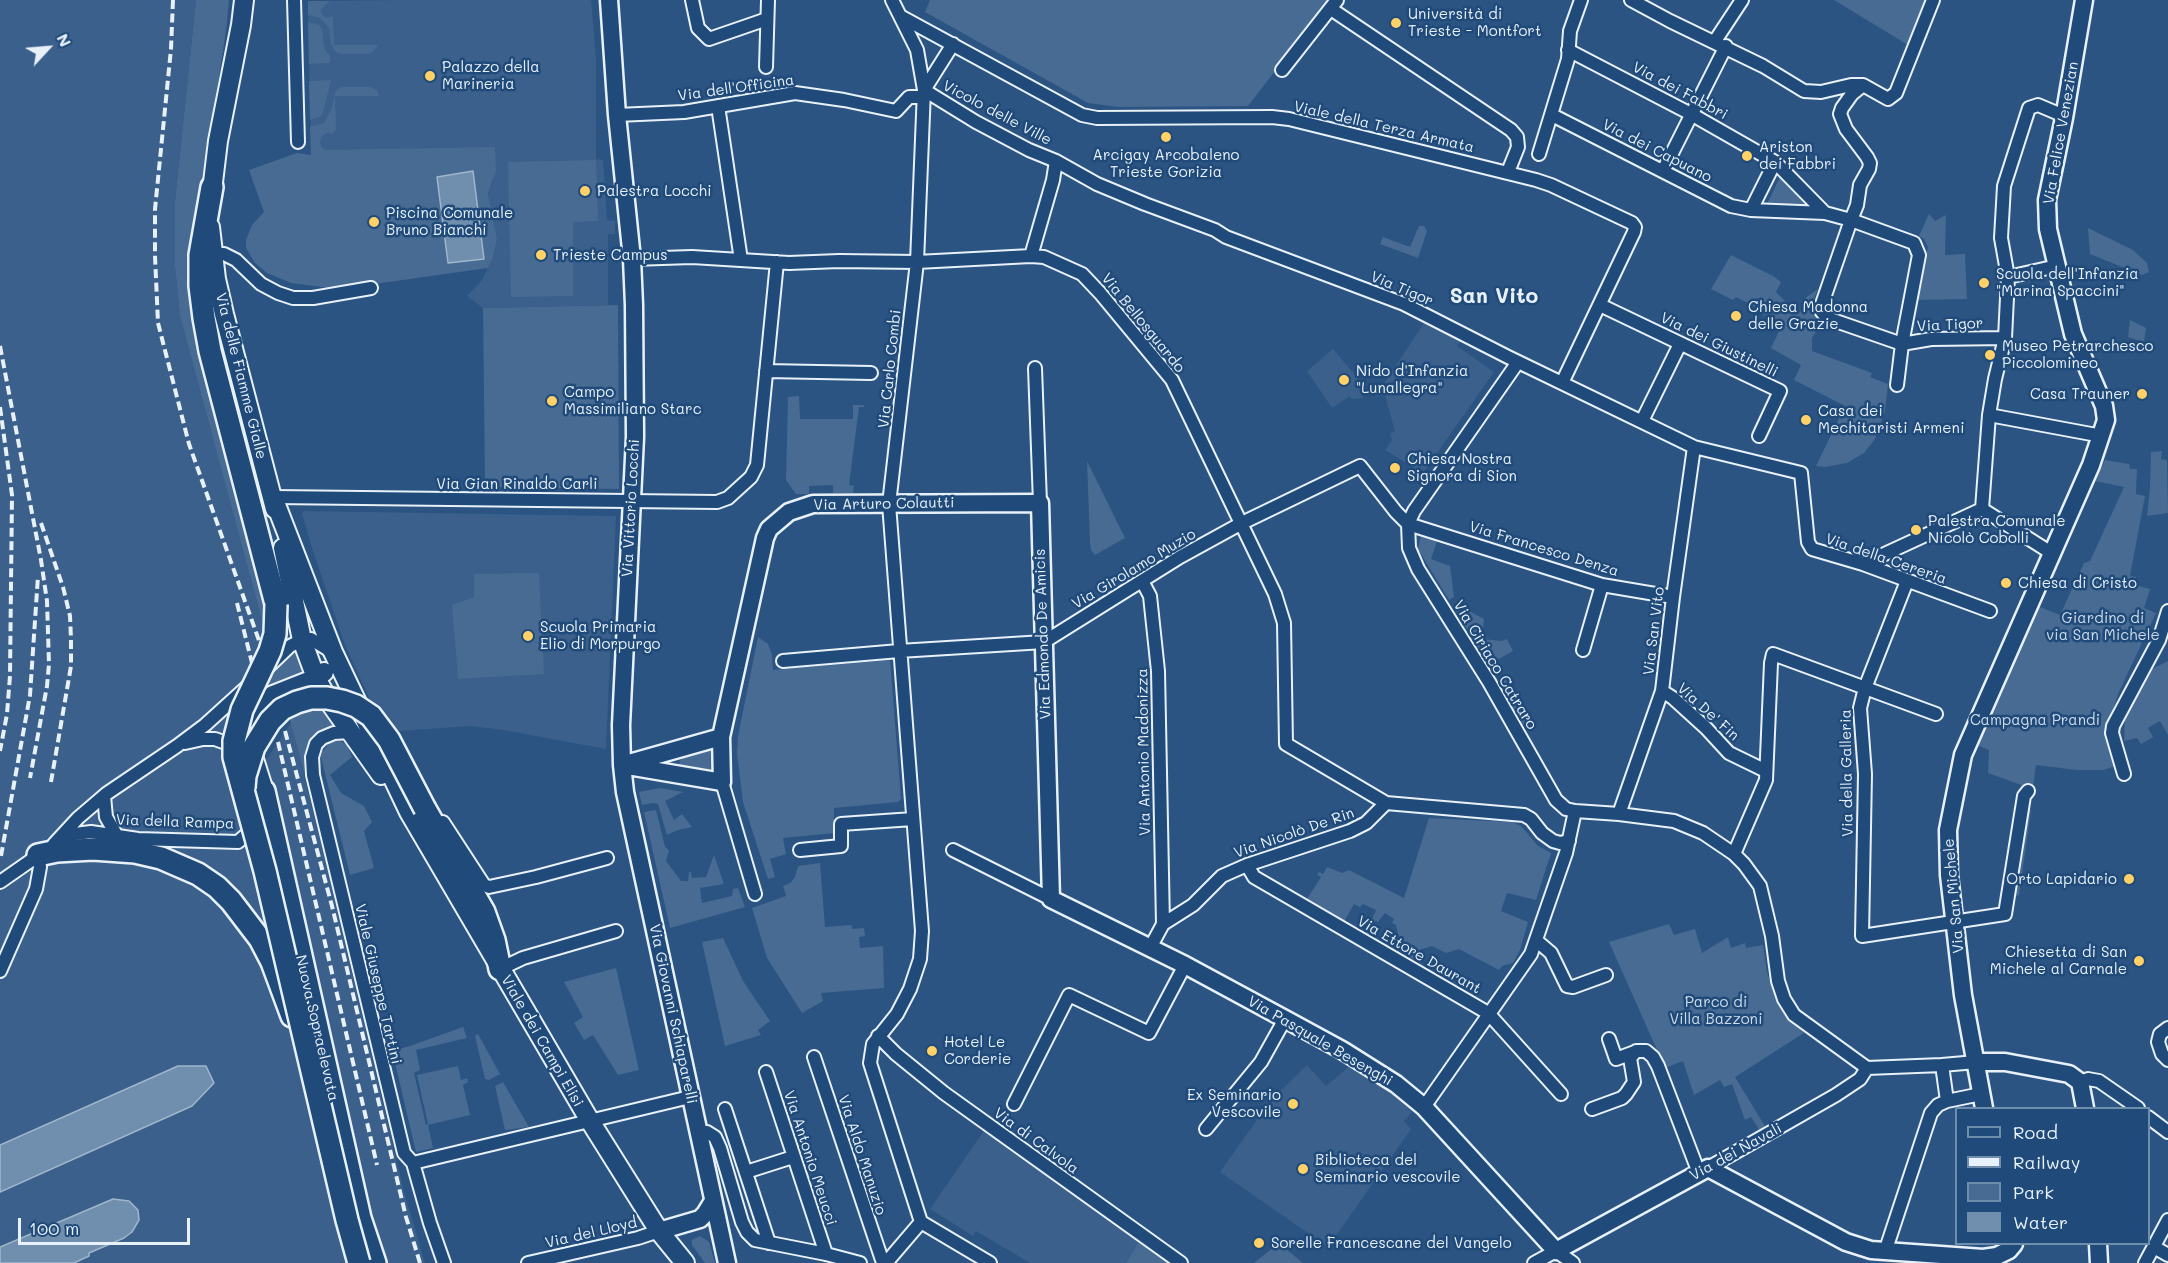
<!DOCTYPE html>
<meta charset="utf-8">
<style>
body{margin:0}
#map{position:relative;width:2168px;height:1263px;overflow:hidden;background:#2b5482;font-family:Mali,sans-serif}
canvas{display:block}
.legend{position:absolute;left:1955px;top:1107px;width:195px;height:138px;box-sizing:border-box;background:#1f4a7a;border:2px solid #6f8dac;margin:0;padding:8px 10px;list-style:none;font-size:18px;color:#e8f1f8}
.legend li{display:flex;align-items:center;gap:12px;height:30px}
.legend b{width:30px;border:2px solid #6f8dac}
.north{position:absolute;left:18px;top:18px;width:60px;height:60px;-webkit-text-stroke:4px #1f4a7a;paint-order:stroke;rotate:64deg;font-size:16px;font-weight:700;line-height:24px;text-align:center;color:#e8f1f8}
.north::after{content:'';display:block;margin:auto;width:21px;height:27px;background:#e8f1f8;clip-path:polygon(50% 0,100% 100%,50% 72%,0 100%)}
.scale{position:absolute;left:18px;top:1218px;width:172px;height:27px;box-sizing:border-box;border:3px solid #e8f1f8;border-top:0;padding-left:8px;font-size:18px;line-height:21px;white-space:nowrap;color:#e8f1f8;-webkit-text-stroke:4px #1f4a7a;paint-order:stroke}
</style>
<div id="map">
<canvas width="2168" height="1263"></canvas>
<ul class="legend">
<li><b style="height:8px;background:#1f4a7a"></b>Road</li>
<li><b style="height:8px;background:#e8f1f8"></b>Railway</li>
<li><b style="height:16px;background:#476b93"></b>Park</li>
<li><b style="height:16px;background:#708ead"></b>Water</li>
</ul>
<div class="north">N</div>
<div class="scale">100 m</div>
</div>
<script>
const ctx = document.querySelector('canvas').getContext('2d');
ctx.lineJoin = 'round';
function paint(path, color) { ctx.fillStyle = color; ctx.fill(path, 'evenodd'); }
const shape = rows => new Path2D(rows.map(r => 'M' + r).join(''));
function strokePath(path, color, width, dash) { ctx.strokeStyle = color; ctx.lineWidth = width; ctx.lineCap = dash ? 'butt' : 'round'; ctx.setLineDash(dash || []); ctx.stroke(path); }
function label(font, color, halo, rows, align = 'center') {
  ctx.font = font + ' Mali,sans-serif'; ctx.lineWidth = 5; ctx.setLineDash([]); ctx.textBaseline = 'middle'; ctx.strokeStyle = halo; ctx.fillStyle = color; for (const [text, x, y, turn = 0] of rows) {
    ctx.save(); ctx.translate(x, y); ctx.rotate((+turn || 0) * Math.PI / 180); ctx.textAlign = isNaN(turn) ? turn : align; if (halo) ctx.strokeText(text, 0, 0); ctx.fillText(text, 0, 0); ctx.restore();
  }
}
const built = shape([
 [0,0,196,0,175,201,175,266,180,316,267,639,243,686,264,763,291,723,321,843,404,1192,425,1263,74,1263,89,1256,89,1253,124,1238,0,1247],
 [399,0,591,0,596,58,596,159,603,160,607,220,615,221,615,234,608,234,608,305,483,308,467,296,482,280,493,257,497,239,488,194,494,180,311,156,308,1],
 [1426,320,1461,341,1457,346,1494,372,1423,473,1385,450,1392,440,1390,433,1395,432,1385,395,1375,397],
 [1333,349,1362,383,1359,385,1363,398,1351,399,1350,396,1332,408,1307,371],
 [304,511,616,516,606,749,503,730,470,726,400,731,385,723,376,713,345,645,313,551,302,514],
 [1307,1065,1326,1086,1351,1065,1389,1090,1412,1112,1404,1121,1411,1129,1328,1247,1220,1172,1271,1100],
 [985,1129,1139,1241,1126,1263,1030,1263,976,1231,973,1236,930,1209]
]);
const green = shape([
 [196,0,229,0,226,31,207,153,199,224,192,247,189,274,194,322,269,603,267,639,180,316,175,266,175,201],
 [930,0,1330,0,1248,106,1118,107,1088,103,925,12],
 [1834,0,1926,0,1908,45],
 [308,1,330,1,322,8,321,13,326,18,333,16,334,45,378,45,375,49,370,54,341,54,336,52,331,44,329,28,320,18,308,15],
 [308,22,319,25,322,29,324,48,330,56,330,63,309,64],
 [331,80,323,113,319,117,310,120,309,81],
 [342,87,370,87,377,90,379,96,335,96,336,130,332,134,327,133,322,136,320,142,322,148,326,150,495,147,496,171,488,194,497,239,493,257,488,268,338,289,291,283,267,273,255,263,246,248,246,240,252,225,264,212,249,170,297,153,311,155,310,127,324,123,332,108,335,92],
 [596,160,598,221,573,222,573,296,511,297,508,162],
 [1781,175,1815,208,1767,204],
 [1929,214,1935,221,1946,215,1945,255,1965,254,1967,299,1917,300,1928,247,1924,239,1919,236],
 [1419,226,1424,226,1427,231,1418,258,1380,244,1383,237,1410,247],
 [2088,228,2133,250,2147,263,2149,272,2142,275,2090,254],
 [1731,255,1773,276,1781,282,1776,292,1798,314,1805,307,1801,301,1818,289,1814,298,1814,309,1821,323,1812,338,1812,351,1872,373,1870,377,1888,384,1885,411,1875,439,1864,453,1847,463,1825,467,1816,466,1845,406,1794,380,1801,365,1771,348,1782,325,1759,312,1759,309,1736,297,1733,300,1711,289],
 [618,305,619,489,488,487,485,480,483,308],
 [2130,320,2146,328,2144,342,2128,337],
 [799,396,800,419,853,419,853,405,864,405,864,407,859,407,849,485,854,486,853,493,833,493,833,485,809,486,809,494,796,494,786,480,788,397],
 [2162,451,2161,459,2167,460,2168,513,2147,516,2150,488,2151,452],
 [2105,460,2129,464,2130,469,2137,469,2136,494,2145,496,2130,576,2136,577,2135,585,2150,589,2144,608,2156,613,2118,694,2106,732,2116,766,2103,770,2077,770,2036,765,2033,787,2024,786,1988,773,1989,750,1974,744,2035,605,2060,615,2084,563,2090,561,2124,487,2095,481],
 [1087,461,1125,538,1095,555,1091,550,1090,542],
 [1421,535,1437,541,1431,559,1450,566,1454,597,1449,600,1418,549],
 [539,573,544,674,458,679,452,605,474,597,474,574],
 [1458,605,1484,619,1482,639,1502,641,1507,639,1513,651,1495,661,1500,670,1494,674,1454,607],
 [758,637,768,644,772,655,773,670,890,660,901,799,898,802,834,808,834,833,783,838,786,854,770,859,775,877,768,879,743,802,737,754,738,736],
 [298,648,308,674,256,699,261,683],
 [2168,661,2168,735,2160,721,2148,728,2153,737,2141,744,2137,738,2124,741,2125,717,2128,708,2150,670],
 [1505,678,1532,728,1527,731,1499,681],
 [312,696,339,727,323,731,312,741,306,754,304,773,284,698],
 [339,740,347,745,352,757,330,775,341,793,364,806,372,822,364,831,374,868,350,875,321,757,322,752,329,743],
 [710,749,711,771,684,769,681,766,679,762,684,756],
 [660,788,683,792,665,801,674,820,682,814,692,827,678,830,667,835,658,804,653,803,642,805,639,792],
 [656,810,665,847,669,850,666,861,681,881,688,881,689,872,691,872,692,878,706,877,714,855,724,884,700,888,702,903,732,896,733,889,738,888,745,907,670,928,644,812],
 [2024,810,2031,810,2019,895,2012,898],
 [1429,818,1513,822,1522,827,1538,846,1551,853,1536,900,1507,893,1501,911,1528,922,1520,950,1513,963,1502,966,1499,970,1459,949,1446,953,1432,946,1419,950,1422,964,1397,949,1400,942,1396,925,1392,923,1394,919,1385,913,1378,922,1375,921,1369,934,1366,932,1376,910,1363,904,1360,907,1354,904,1344,922,1305,902,1321,877,1317,875,1319,872,1323,874,1327,867,1342,873,1349,870,1404,898],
 [820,863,825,927,852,925,852,929,864,928,865,936,859,937,860,948,883,946,884,988,821,993,823,1001,802,1013,767,958,752,908,786,896,783,886,790,883,795,877,798,866],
 [1669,924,1674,935,1695,929,1702,953,1728,937,1731,948,1745,943,1746,948,1763,945,1767,972,1777,1000,1788,1020,1804,1033,1735,1077,1766,1128,1760,1131,1751,1117,1745,1120,1732,1084,1724,1087,1720,1080,1694,1095,1683,1061,1665,1068,1609,942],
 [723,938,743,981,770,1021,758,1030,761,1035,725,1046,702,942],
 [616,968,639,1070,618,1075,593,1035,584,1040,574,1023,583,1017,564,982],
 [463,1027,467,1038,416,1050,420,1070,414,1073,426,1125,428,1124,417,1075,458,1066,461,1080,467,1078,468,1082,463,1085,470,1115,428,1125,433,1148,416,1152,392,1050,407,1047],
 [478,1034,500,1074,489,1080,485,1079,475,1036],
 [503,1082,529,1127,505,1130,495,1086],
 [700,1236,709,1242,715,1263,705,1263,692,1245,692,1240],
 [1139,1241,1171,1263,1126,1263],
 [1279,1243,1303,1263,1254,1263]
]);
const water = shape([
 [473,171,484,259,448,263,437,177,473,171],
 [178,1066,206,1066,214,1083,192,1106,0,1192,0,1145,178,1066],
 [113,1199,129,1201,138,1210,139,1220,132,1232,124,1238,89,1253,89,1256,74,1263,0,1263,0,1247,113,1199]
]);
const street = shape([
 [294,0,298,142],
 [692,0,698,28,709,39,767,19],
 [1631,0,1670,21,1763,66,1804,91,1821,92,1851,85,1863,85,1888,99,1896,93,1933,0],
 [1331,9,1511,130,1517,137,1518,147,1508,172],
 [900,16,1082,115,1097,118,1272,117,1289,119,1536,180,1551,185,1632,223,1635,227,1634,232,1562,383],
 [1715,41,1742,0],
 [1568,50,1691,114,1775,162],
 [766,67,768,0],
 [1282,70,1337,0],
 [924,90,976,122,1029,150,1056,161,1097,184,1145,204,1215,230,1226,237,1404,304,1508,357,1694,447,1801,473,1808,542,1812,549,1863,564,1990,611],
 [924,90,953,44],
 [718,106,741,260],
 [617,115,684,112,795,93,844,100,896,111,909,97,923,97],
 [1552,115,1731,206,1751,210],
 [1539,154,1568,59,1570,31,1581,0],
 [1663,171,1726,46],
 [1825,213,1775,162,1751,210,1825,213,1851,220,1914,243,1919,255,1902,344,1827,318,1822,312,1821,308,1822,304,1851,220,1857,205,1860,185,1869,169,1870,163,1867,157,1846,129,1840,114,1842,108,1852,94,1863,85],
 [212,254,224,254,236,260,261,284,278,293,293,298,313,298,371,288],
 [1031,256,1053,180,1056,161],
 [632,259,692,257,789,263,839,261,917,262,1031,256,1044,257,1082,274,1100,293,1172,380,1275,594,1284,623,1286,744,1386,803],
 [2008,277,2057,266],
 [1600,305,1780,391,1759,436],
 [1035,368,1040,503],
 [766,371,871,373],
 [1897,385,1902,344,1931,339,2005,338],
 [1989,415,2102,436],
 [1642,421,1680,344],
 [273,497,717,502,728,498,751,477,757,465,777,262],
 [1982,509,1989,415,1995,379,2005,338,2008,277,2001,238,2004,186,2029,108,2038,105,2064,116],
 [1982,509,2053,554],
 [1863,564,1982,509],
 [1142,581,1150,596,1158,671,1163,924],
 [1907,581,1865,688,1860,708,1865,774,1862,936,2005,914,2024,796,2028,791],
 [1673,597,1602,585,1408,524,1409,548,1418,569,1489,682,1556,800,1566,809,1575,811,1619,814,1674,821,1703,833,1734,854,1744,864,1760,886,1772,936,1778,981,1784,999,1794,1015,1867,1068],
 [1583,650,1602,585],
 [783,661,899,651,1044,642,1180,557,1242,523,1360,466,1396,512,1408,524,1414,511,1518,362],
 [267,668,290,646,302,640,311,639,332,652],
 [1662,691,1673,698,1706,728,1729,753,1766,771],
 [351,732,334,733,322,738,316,744,312,757,313,775,404,1153,413,1163,430,1223,444,1263],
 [185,743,203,739,215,739,237,747],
 [2124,774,2112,733,2113,726,2159,640,2168,611],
 [722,782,755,894],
 [104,796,106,817,117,836],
 [1619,814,1662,691,1673,597,1694,447],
 [443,822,484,885,489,887,536,877,607,858],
 [60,841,75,834,91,832,138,839,238,842,256,826],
 [54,844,78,818,106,794,177,746,205,725,248,686],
 [800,850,841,846,841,824,913,819],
 [953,850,1051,899],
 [1734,854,1766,780,1771,663,1773,654,1936,714],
 [1247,865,1254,877,1488,1013,1561,1094],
 [0,882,43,852],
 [1537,941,1551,953,1567,986,1573,987,1606,975],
 [1150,948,1163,924,1193,905,1222,876,1247,865,1350,831,1366,823,1386,803,1524,815,1531,819,1542,833,1553,841,1560,843,1569,841],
 [500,969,523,958,616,931],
 [0,971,36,889,40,867,38,855],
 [2168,1028,2160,1034,2158,1042,2162,1054,2168,1060],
 [878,1036,896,1054,944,1093,1181,1263],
 [1609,1039,1616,1059,1635,1052],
 [814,1057,883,1263],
 [1976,1062,1942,1065,1947,1101,1981,1094],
 [1867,1068,1942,1065],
 [766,1072,826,1254],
 [2080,1082,2088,1079,2099,1081,2138,1108],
 [1014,1104,1069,995,1149,1033,1185,965],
 [1424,1107,1531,954,1566,853,1575,811],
 [725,1109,769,1243],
 [1592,1109,1622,1098,1626,1094,1634,1082,1630,1058,1636,1051,1646,1051,1653,1057,1658,1066,1699,1173],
 [2148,1117,2168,1132],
 [1206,1129,1261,1062,1285,1019],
 [698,1132,707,1132,715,1137,720,1148,742,1222,747,1232,755,1240,826,1254,860,1263],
 [413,1163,690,1097],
 [1708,1168,1836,1095,1860,1079,1867,1068],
 [746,1172,793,1157],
 [921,1222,990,1263],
 [2154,1247,2168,1255],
 [1885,1252,1931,1113,1938,1105,1947,1101],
 [528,1263,638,1238,659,1231],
 [886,1263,921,1222,870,1063,873,1044,897,1014,910,989,920,959,922,931,889,504,917,262,924,90,917,50,892,0],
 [1534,1263,1556,1251,1573,1263],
 [2145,1263,2168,1220]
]);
const secondary = shape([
 [609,0,617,115,632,259,634,305,635,437,621,725,622,765,625,792,727,1263],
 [629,763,721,737],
 [622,765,722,782,721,737,765,538,769,529,789,512,813,504,1040,503,1051,899,1185,965,1285,1019,1342,1050,1396,1084,1424,1107,1556,1251,1708,1168,1846,1242,1871,1250,1983,1258,1997,1256,2009,1250,2014,1244],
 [1976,1062,2005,1062,2069,1074,2080,1082,2085,1108],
 [1984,1108,1963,995,1949,875,1948,830,1963,755,2091,465,2106,420,2104,406,2073,334,2048,229,2047,200,2064,118,2084,0],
 [659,1231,700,1219,705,1214,713,1201],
 [2098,1244,2099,1263]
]);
const primary = shape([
 [211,199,218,141,241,25,244,0],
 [210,227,216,279,224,314,275,509],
 [273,497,333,652,409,812,590,1121,659,1231,685,1263],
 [283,548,302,640,316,678,330,703,381,775],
 [264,791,247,737,248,722,257,708,273,695,316,678,324,672]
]);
const highway = shape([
 [212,187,200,255,200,286,204,318,210,351,276,604],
 [264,791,360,1218,375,1263],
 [425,809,484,912,494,940,500,969],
 [38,855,57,851,93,849,135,852,161,858,198,874,217,887,231,901,260,939,272,962,292,1016]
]);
const rail = shape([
 [173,0,171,49,155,209,155,256,158,323,189,444,262,649],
 [0,346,41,560,47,601,49,664,47,686,30,778],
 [0,407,12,495,10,676,7,714,0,751],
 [41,523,63,587,70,616,71,639,71,666,51,782],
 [237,603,253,667],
 [285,731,332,906,406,1217,420,1263],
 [278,742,377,1165],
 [1,856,30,695,38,576]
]);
const highwayBridge = shape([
 [276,604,275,634,270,651,242,710,234,741,234,757,265,871,347,1220,359,1263],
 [244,788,245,776,254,747,270,721,282,709,297,702,311,698,327,698,342,701,356,706,371,716,389,740,425,809]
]);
const markers = [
 [1396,23,6,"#ffd166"],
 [430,76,6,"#ffd166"],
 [1166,137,6,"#ffd166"],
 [1747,156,6,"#ffd166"],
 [585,191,6,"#ffd166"],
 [374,222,6,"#ffd166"],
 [541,255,6,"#ffd166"],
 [1984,283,6,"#ffd166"],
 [1736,316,6,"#ffd166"],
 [1990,355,6,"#ffd166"],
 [1344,380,6,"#ffd166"],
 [2142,394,6,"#ffd166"],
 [552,401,6,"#ffd166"],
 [1806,420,6,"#ffd166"],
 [1395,468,6,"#ffd166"],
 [1916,530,6,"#ffd166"],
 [2006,583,6,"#ffd166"],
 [528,636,6,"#ffd166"],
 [2129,879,6,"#ffd166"],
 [2139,961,6,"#ffd166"],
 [932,1051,6,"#ffd166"],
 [1293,1104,6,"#ffd166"],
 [1303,1169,6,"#ffd166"],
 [1259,1243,6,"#ffd166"]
];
const poiNames = [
 ["Università di",1408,14],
 ["Trieste - Montfort",1408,31],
 ["Palazzo della",442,67],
 ["Marineria",442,84],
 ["Ariston",1759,147],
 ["dei Fabbri",1759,164],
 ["Arcigay Arcobaleno",1166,155,"center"],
 ["Trieste Gorizia",1166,172,"center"],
 ["Palestra Locchi",597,191],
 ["Piscina Comunale",386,213],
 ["Bruno Bianchi",386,230],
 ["Trieste Campus",553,255],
 ["Scuola dell'Infanzia",1996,274],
 ["\"Marina Spaccini\"",1996,291],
 ["Chiesa Madonna",1748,307],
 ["delle Grazie",1748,324],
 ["Museo Petrarchesco",2002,346],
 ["Piccolomineo",2002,363],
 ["Nido d'Infanzia",1356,371],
 ["\"Lunallegra\"",1356,388],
 ["Campo",564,392],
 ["Massimiliano Starc",564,409],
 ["Casa Trauner",2130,394,"right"],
 ["Casa dei",1818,411],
 ["Mechitaristi Armeni",1818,428],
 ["Chiesa Nostra",1407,459],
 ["Signora di Sion",1407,476],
 ["Palestra Comunale",1928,521],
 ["Nicolò Cobolli",1928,538],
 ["Chiesa di Cristo",2018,583],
 ["Scuola Primaria",540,627],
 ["Elio di Morpurgo",540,644],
 ["Orto Lapidario",2117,879,"right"],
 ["Chiesetta di San",2127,952,"right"],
 ["Michele al Carnale",2127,969,"right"],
 ["Hotel Le",944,1042],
 ["Corderie",944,1059],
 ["Ex Seminario",1281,1095,"right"],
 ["Vescovile",1281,1112,"right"],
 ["Biblioteca del",1315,1160],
 ["Seminario vescovile",1315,1177],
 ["Sorelle Francescane del Vangelo",1271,1243]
];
const streetNames = [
 ["Via dell'Officina",736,88,-8],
 ["Via dei Fabbri",1680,91,28],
 ["Vicolo delle Ville",997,113,28],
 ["Viale della Terza Armata",1384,127,13],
 ["Via Felice Venezian",2061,133,-80],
 ["Via dei Capuano",1657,151,27],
 ["Via Tigor",1402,289,23],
 ["Via Bellosguardo",1143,323,51],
 ["Via Tigor",1950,325,-3],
 ["Via dei Giustinelli",1719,345,26],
 ["Via Carlo Combi",890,369,-84],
 ["Via delle Fiamme Gialle",241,376,76],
 ["Via Gian Rinaldo Carli",517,484],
 ["Via Arturo Colautti",884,504,-1],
 ["Via Vittorio Locchi",631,508,-87],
 ["Via Francesco Denza",1544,549,17],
 ["Via della Cereria",1886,559,19],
 ["Via Girolamo Muzio",1134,569,-31],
 ["Via San Vito",1654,631,-83],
 ["Via Edmondo De Amicis",1043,634,-92],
 ["Via Ciriaco Catraro",1495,665,59],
 ["Via De' Fin",1708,712,42],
 ["Via Antonio Madonizza",1144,752,-91],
 ["Via della Galleria",1847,773,-91],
 ["Via della Rampa",175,822,2],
 ["Via Nicolò De Rin",1294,833,-19],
 ["Via San Michele",1954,896,-95],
 ["Via Ettore Daurant",1419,955,30],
 ["Viale Giuseppe Tartini",378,984,77],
 ["Via Giovanni Schiaparelli",673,1014,78],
 ["Nuova Sopraelevata",317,1028,77],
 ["Viale dei Campi Elisi",542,1041,60],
 ["Via Pasquale Besenghi",1320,1041,30],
 ["Via di Calvola",1036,1141,36],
 ["Via dei Navali",1736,1152,-29],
 ["Via Aldo Manuzio",862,1155,72],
 ["Via Antonio Meucci",810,1158,72],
 ["Via del Lloyd",591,1233,-13]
];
const parkNames = [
 ["Giardino di",2103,618],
 ["via San Michele",2103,635],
 ["Campagna Prandi",2035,720],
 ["Parco di",1716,1002],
 ["Villa Bazzoni",1716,1019]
];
const districtNames = [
 ["San Vito",1494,297]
];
paint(built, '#3a608b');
paint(green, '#476b93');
paint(water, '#708ead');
strokePath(water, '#a0b6cb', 1.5);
strokePath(street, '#e8f1f8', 16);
strokePath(secondary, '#e8f1f8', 21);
strokePath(primary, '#e8f1f8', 22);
strokePath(highway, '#e8f1f8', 26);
strokePath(street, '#1f4a7a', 12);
strokePath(secondary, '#1f4a7a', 16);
strokePath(primary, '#1f4a7a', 18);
strokePath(highway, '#1f4a7a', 21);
strokePath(rail, '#e8f1f8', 4, [9, 4.5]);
strokePath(highwayBridge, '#e8f1f8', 26, []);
strokePath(highwayBridge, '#1f4a7a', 21);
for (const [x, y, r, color] of markers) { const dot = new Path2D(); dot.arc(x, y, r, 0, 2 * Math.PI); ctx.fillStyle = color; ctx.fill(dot); strokePath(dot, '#1f4a7a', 2); }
label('15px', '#e8f1f8', '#1f4a7a', poiNames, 'left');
label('15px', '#e8f1f8', '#1f4a7a', streetNames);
label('15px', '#d0dde9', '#1f4a7a', parkNames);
label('bold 21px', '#e8f1f8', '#1f4a7a', districtNames);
</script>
